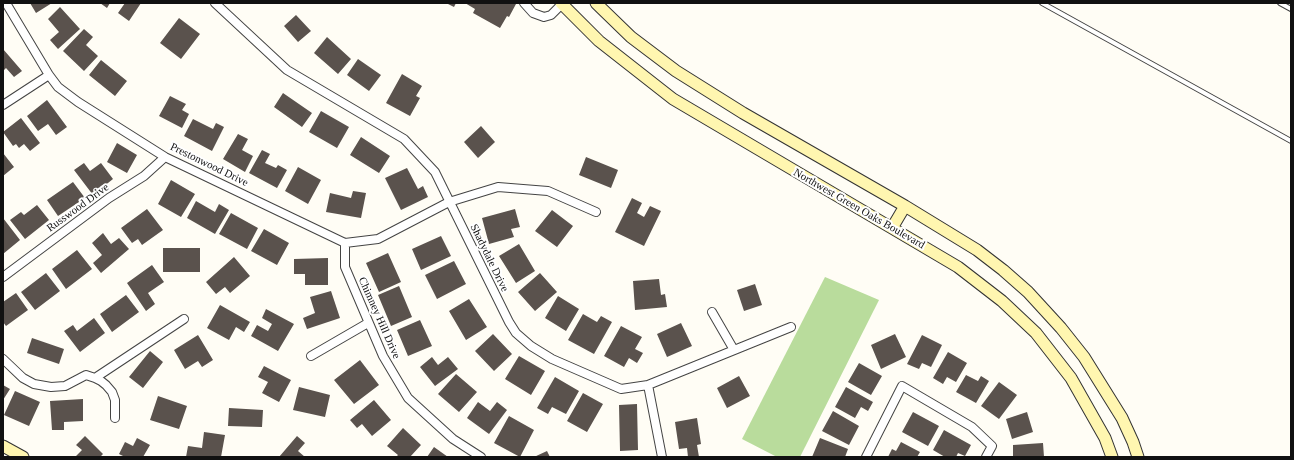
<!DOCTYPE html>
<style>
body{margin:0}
#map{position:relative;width:1294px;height:460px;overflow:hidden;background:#fffdf5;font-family:Georgia,serif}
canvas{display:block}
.frame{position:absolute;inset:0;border:4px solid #111;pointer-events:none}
</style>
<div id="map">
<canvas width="1294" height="460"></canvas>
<div class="frame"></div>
</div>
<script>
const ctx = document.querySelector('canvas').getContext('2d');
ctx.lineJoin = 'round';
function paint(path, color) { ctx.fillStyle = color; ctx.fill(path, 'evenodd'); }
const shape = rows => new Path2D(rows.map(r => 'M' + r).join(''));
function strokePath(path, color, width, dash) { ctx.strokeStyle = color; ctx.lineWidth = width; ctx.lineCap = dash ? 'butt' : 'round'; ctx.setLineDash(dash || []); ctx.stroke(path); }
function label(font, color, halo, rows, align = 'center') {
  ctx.font = font + ' Georgia,serif'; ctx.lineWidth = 4; ctx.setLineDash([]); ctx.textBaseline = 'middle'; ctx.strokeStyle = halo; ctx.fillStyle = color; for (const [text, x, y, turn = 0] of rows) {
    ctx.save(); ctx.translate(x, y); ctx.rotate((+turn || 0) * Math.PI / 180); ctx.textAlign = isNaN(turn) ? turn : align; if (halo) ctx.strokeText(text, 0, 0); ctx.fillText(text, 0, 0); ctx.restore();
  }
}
const forest = shape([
 [825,277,879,300,800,457,777,457,742,439]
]);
const building = shape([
 [30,3,52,3,36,13],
 [100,3,110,3,107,8],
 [125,3,141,3,129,21,118,13],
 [446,3,456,3,454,7],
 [465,3,514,3,516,4,509,17,507,16,500,28,473,13,475,9],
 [60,7,80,29,58,49,50,40,59,32,48,19],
 [296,15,311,31,298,42,284,26],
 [179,18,200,34,181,59,160,43],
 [84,29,93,37,86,45,98,56,84,71,63,51],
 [327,37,351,59,338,74,314,53],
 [3,49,22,71,14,77,6,68,3,71],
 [358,59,381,75,369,91,347,75],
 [101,60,127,81,115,96,89,75],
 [402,74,422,86,416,96,420,98,410,116,386,103],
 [283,93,312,113,302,127,274,107],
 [170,96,186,104,182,110,189,114,182,128,159,116],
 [47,100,67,127,56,135,48,124,38,131,27,116],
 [321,111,349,127,337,148,309,132],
 [21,118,40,143,30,151,24,144,19,148,16,144,13,146,3,132],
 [193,119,213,129,216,123,224,127,212,151,184,136],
 [481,126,495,142,478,158,464,142],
 [238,134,248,139,242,150,253,156,245,172,223,159],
 [361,137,390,156,379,173,350,155],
 [117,143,137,155,127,173,107,162],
 [262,150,270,154,265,163,276,168,278,165,287,170,277,188,249,173],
 [3,153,14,167,3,176],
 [586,157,618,170,611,188,579,175],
 [84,163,90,171,101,163,113,179,93,195,74,170],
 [298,167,321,180,308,204,285,191],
 [407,168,418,189,423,186,428,197,401,210,385,178],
 [171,180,195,194,181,217,158,204],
 [73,182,85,198,58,216,47,200],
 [353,191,366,193,361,218,326,212,330,193,351,198],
 [632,198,642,203,637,213,644,217,650,206,661,211,644,246,615,232],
 [196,201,215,212,219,204,229,210,215,234,187,218],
 [37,205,49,220,25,239,10,220,21,212,24,215],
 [147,209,163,230,142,245,138,239,132,243,121,228],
 [515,209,520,227,511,229,514,237,489,244,482,218],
 [552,210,573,226,557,247,535,231],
 [231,213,258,228,247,249,219,234],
 [3,218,20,240,3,254],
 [264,229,289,243,277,265,251,251],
 [103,233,111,244,119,238,129,249,101,273,93,263,102,255,92,243],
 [441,236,451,256,421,270,412,249],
 [519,244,535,271,516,283,499,256],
 [163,248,200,248,200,272,163,272],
 [77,250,92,269,66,289,52,269],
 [388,253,401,282,379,292,366,263],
 [234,257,250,276,230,293,225,287,216,294,206,282],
 [328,258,328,285,305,285,305,274,294,274,294,259],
 [454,261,466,284,437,299,425,275],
 [152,265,164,282,148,293,155,304,146,311,127,283],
 [46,273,60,291,35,310,21,292],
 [540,273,557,292,535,311,518,292],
 [659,279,661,295,665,294,667,307,635,310,633,281],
 [755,284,762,305,744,311,737,290],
 [399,286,412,317,391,326,378,295],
 [331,291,340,318,307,329,303,318,315,313,310,297],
 [16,293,28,310,6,326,3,322,3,302],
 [126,295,139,312,112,332,100,314],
 [558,296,579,309,566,331,545,318],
 [469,299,487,327,466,340,449,311],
 [220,305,250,322,244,332,236,327,229,340,207,328],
 [266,309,294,324,278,351,251,336,257,325,268,331,272,324,262,318],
 [583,314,597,322,601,316,612,322,594,354,568,340],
 [94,318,105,333,80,352,64,331,73,325,77,331],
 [420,320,432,346,408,356,397,330],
 [681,323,692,346,667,357,657,334],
 [621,326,642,337,635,349,643,353,637,363,629,358,624,367,604,356],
 [493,334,512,354,494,371,475,351],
 [895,334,906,357,881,369,871,345],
 [198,335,213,360,202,367,198,361,185,369,174,350],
 [922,335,942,345,931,367,922,363,919,369,907,364],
 [32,338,64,349,59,364,27,353],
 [150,351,163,362,143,388,129,377],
 [948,352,967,363,956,382,947,377,943,384,933,378],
 [519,356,545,371,531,395,505,379],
 [432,357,438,365,448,357,458,369,435,386,420,367],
 [360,360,379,385,354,404,334,380],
 [859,363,882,376,871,395,848,382],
 [264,366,291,380,279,402,262,393,268,382,258,377],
 [456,374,477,392,459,412,438,394],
 [966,375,978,381,981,376,989,381,976,403,956,392],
 [739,376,750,396,727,408,717,388],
 [555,377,579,391,566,414,552,407,548,414,537,408],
 [999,382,1017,395,999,419,981,406],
 [3,385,10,389,3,400],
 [299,387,330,395,325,417,293,410],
 [846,387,873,402,868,411,861,407,855,418,835,407],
 [15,391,40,402,29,426,4,415],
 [583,393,603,404,587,432,567,421],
 [158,396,187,406,179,429,150,420],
 [83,399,83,421,64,422,64,430,52,430,50,401],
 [374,400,391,420,372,436,362,424,357,428,350,420],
 [478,402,490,411,497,402,507,410,489,434,467,418],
 [637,404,638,450,620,451,619,405],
 [229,408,263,410,262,427,228,426],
 [833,411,859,426,849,445,822,431],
 [913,412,939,426,928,446,902,432],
 [1027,412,1033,432,1012,439,1006,419],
 [509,416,534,430,520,457,494,443],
 [697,418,701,444,697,445,699,457,688,457,687,448,679,449,675,422],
 [403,428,421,445,410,457,396,457,398,455,387,446],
 [944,430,971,445,965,456,958,453,956,457,945,457,933,450],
 [204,432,225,435,221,457,186,457,188,446,202,448],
 [85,436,103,454,100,457,75,457,82,450,76,445],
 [297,436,305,443,298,451,305,457,279,457],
 [137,438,150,445,143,457,125,457,119,454,125,442,133,446],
 [820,438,848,449,845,457,812,457],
 [901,442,920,452,917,457,888,457,892,449,896,451],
 [1043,443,1044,457,1013,457,1013,445],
 [434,447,448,457,427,457],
 [547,451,550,457,534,457]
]);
const lane = shape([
 [1042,3,1291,141],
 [1280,3,1291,9]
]);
const street = shape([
 [6,3,49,75,58,87,78,102,165,157,345,243,378,239,449,202,498,187,548,191,596,212],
 [215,3,287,70,404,139,435,172,509,322,516,333,531,346,552,359,621,389,648,385,791,327],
 [524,3,533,13,544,17,551,15,562,4],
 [3,105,49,75],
 [345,243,345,267,383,356,408,398,453,439,481,457],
 [3,277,109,198,144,176,165,157],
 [712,312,734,350],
 [311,356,368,323],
 [3,359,23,378,34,384,51,387,65,386,86,375,95,378,184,319],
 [95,378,101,381,106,385,112,392,115,400,115,418],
 [648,385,662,457],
 [866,457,902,386,972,427,992,446,986,457]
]);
const secondary = shape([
 [561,3,599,41,673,99,958,267,1002,301,1036,333,1071,378,1105,438,1112,457],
 [596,3,631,37,676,71,743,113,905,206,977,250,1003,270,1028,292,1061,328,1084,357,1122,418,1133,442,1138,457],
 [892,228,905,206],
 [3,446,23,457]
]);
const streetNames = [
 ["Prestonwood Drive",209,165,26],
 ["Russwood Drive",78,208,-36],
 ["Northwest Green Oaks Boulevard",859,209,30],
 ["Shadydale Drive",489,258,64],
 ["Chimney Hill Drive",379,318,66]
];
paint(forest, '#b9dc9c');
paint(building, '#5a524d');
strokePath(lane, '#444', 6);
strokePath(street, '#444', 10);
strokePath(secondary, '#333', 13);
strokePath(lane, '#fff', 4);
strokePath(street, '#fff', 8);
strokePath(secondary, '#fff6b0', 11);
label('11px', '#111', '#fff', streetNames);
</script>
